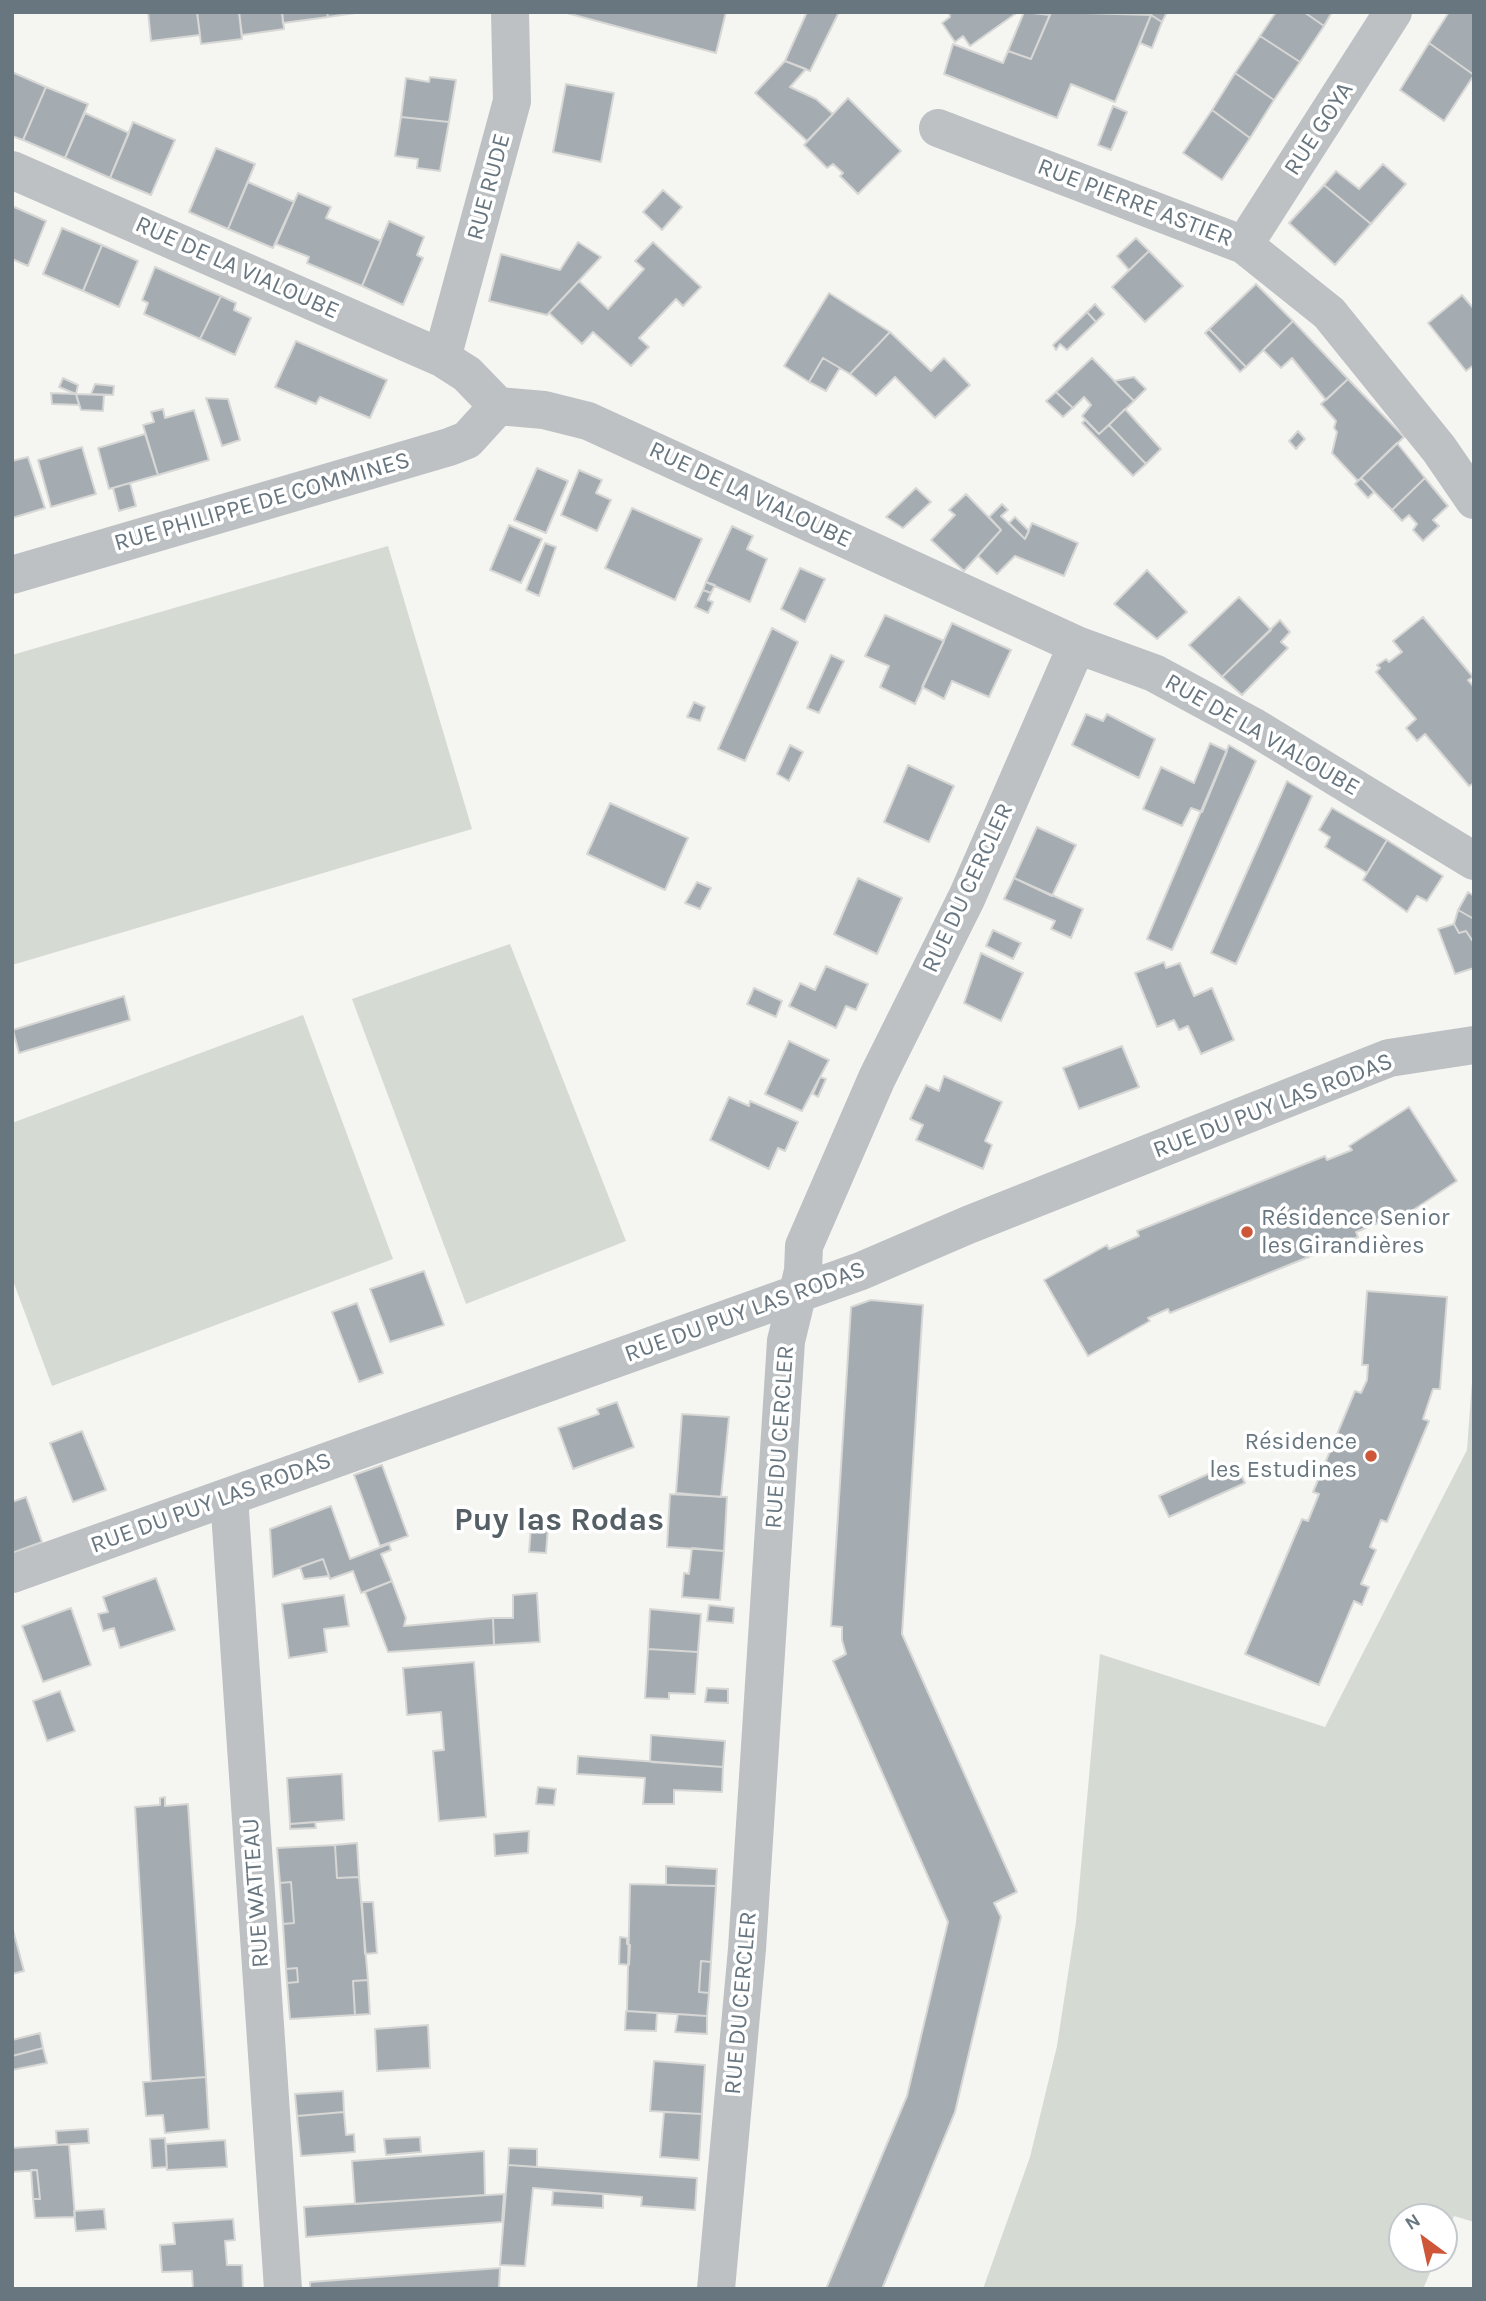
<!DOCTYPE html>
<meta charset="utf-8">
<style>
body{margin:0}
#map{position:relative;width:1486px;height:2301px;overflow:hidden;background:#f5f5f2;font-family:Karla,sans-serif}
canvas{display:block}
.frame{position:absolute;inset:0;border:14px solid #687680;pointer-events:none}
.north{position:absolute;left:1388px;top:2203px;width:70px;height:70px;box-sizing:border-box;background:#fff;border:2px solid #c3c8cc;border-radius:50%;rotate:327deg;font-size:19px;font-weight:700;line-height:28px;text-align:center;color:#687680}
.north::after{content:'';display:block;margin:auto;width:24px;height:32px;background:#ce5739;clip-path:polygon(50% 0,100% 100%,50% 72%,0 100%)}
</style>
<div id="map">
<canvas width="1486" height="2301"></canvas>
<div class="frame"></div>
<div class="north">N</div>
</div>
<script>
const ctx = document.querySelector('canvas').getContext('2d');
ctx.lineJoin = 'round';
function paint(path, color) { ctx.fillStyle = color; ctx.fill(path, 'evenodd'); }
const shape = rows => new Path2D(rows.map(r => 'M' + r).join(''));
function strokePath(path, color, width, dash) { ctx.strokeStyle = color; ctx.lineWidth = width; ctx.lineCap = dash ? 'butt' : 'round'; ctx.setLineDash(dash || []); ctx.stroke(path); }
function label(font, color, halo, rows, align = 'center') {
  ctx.font = font + ' Karla,sans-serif'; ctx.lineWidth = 7; ctx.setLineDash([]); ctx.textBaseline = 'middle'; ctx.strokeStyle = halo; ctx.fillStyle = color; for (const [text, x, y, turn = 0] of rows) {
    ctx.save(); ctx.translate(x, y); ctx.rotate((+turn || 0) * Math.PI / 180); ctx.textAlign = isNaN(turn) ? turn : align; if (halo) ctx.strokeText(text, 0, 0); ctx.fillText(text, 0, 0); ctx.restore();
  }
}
const green = shape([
 [388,546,472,829,12,965,12,655],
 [510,944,626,1241,466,1304,352,999],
 [303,1015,393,1259,52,1386,12,1278,12,1123],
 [1474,1354,1474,2222,1454,2216,1444,2240,1444,2217,1402,2217,1402,2259,1436,2259,1423,2289,983,2289,1030,2157,1057,2046,1076,1922,1100,1654,1325,1727,1467,1450]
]);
const building = shape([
 [148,12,197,12,200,35,151,41,148,12],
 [197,12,239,12,242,39,201,44,197,12],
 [239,12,282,12,284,29,242,35,239,12],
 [282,12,327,12,328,17,283,23,282,12],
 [327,12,362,12,328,17,327,12],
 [563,12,726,12,716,53,563,12],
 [807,12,839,12,810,71,785,61,807,12],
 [1018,12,970,46,963,36,955,42,942,23,950,17,949,12,1018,12],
 [1024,12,1050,15,1031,59,1008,51,1024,12],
 [1051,12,1151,15,1115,102,1071,84,1057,118,944,74,953,44,1003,63,1008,51,1031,59,1051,12],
 [1152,12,1167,12,1162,22,1151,15,1152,12],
 [1276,12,1304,12,1324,26,1300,62,1260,36,1276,12],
 [1304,12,1332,12,1324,26,1304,12],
 [1449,12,1474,12,1474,75,1429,43,1449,12],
 [1151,15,1162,22,1152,48,1140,43,1151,15],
 [1260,36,1300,62,1274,100,1235,73,1260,36],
 [1429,43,1474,75,1444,121,1400,90,1429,43],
 [785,61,806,69,790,87,816,99,833,114,807,141,755,93,785,61],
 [12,72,46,87,23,140,12,136,12,72],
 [1235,73,1274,100,1250,138,1212,110,1235,73],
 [430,77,456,80,449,122,401,117,406,78,429,82,430,77],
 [566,84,614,93,601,162,553,152,566,84],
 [46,87,88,104,65,158,23,140,46,87],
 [848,98,901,151,858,194,840,176,843,173,833,164,827,168,804,145,848,98],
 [1113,106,1127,112,1111,150,1098,145,1113,106],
 [1212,110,1250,138,1222,180,1183,153,1212,110],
 [85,113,129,133,110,178,65,158,85,113],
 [401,117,449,122,440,171,417,168,418,159,395,156,401,117],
 [133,122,175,140,151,195,110,178,133,122],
 [216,148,255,164,228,229,189,212,216,148],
 [1383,164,1406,184,1371,224,1324,185,1336,171,1359,189,1383,164],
 [248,182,294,202,273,248,228,229,248,182],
 [1324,185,1371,224,1335,265,1289,223,1324,185],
 [663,190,682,207,662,230,643,212,663,190],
 [298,193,331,207,326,218,381,241,362,286,307,263,309,257,276,244,298,193],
 [12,206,46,221,28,266,12,259,12,206],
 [389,221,424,237,417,255,423,258,403,305,362,286,389,221],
 [62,228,102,245,83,291,43,274,62,228],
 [1136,238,1149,251,1129,270,1117,256,1136,238],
 [578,242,601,257,547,315,489,301,501,254,560,270,578,242],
 [653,242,701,287,683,306,676,299,639,338,649,347,631,366,593,332,582,344,549,313,579,281,608,309,644,269,635,261,653,242],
 [102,245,138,261,119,307,83,291,102,245],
 [1149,251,1183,286,1145,322,1112,287,1149,251],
 [155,267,221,296,200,339,144,314,148,303,142,300,155,267],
 [1256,284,1293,321,1246,367,1209,329,1256,284],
 [829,293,890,332,850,374,823,358,809,382,784,366,829,293],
 [1462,295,1474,309,1474,365,1466,371,1428,323,1462,295],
 [221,296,236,303,234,310,251,318,235,355,200,339,221,296],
 [1095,304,1104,314,1096,322,1087,312,1095,304],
 [1087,312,1096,322,1067,350,1060,344,1056,350,1053,345,1087,312],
 [1293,321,1348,379,1326,400,1292,358,1281,368,1263,350,1293,321],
 [1209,329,1246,367,1240,372,1205,333,1209,329],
 [890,332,931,371,944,358,970,385,935,418,895,377,876,396,850,374,890,332],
 [296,341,387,380,370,418,320,397,316,404,275,387,296,341],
 [823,358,840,368,826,391,809,382,823,358],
 [1092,358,1134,401,1099,434,1082,416,1091,405,1084,397,1073,408,1056,392,1092,358],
 [1134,377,1146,389,1134,401,1114,381,1134,377],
 [63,378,78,385,76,394,59,387,63,378],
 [1348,379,1404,437,1358,481,1332,453,1337,432,1334,428,1336,421,1321,404,1348,379],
 [95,384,114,386,113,395,91,394,95,384],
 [1056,392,1073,408,1063,417,1046,401,1056,392],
 [51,393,76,394,79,405,52,404,51,393],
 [76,394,104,395,103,411,81,410,76,394],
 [206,398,228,399,240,440,222,446,206,398],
 [163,409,165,418,194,410,209,460,158,475,143,425,154,422,151,412,163,409],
 [1125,409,1161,449,1146,464,1109,425,1125,409],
 [1085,420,1099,434,1109,425,1146,464,1133,476,1082,423,1085,420],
 [1298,431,1305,439,1296,449,1289,441,1298,431],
 [145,434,158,475,109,489,98,448,145,434],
 [1397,443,1425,478,1392,510,1361,478,1397,443],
 [82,447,96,494,51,507,38,460,82,447],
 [28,457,45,508,12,518,12,461,28,457],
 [537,468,568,481,546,533,514,520,537,468],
 [579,470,602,480,596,493,611,500,597,531,561,515,579,470],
 [1361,478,1374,492,1368,498,1355,484,1361,478],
 [1425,478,1448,506,1433,520,1439,526,1423,541,1413,530,1417,524,1409,515,1402,521,1392,510,1425,478],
 [130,483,136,506,119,511,113,488,130,483],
 [916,488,931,502,903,528,886,517,916,488],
 [966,494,1001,530,964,571,931,540,955,515,949,510,966,494],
 [1002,504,1008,510,1001,516,1025,539,1032,523,1078,543,1064,576,1015,556,997,574,978,556,1001,530,989,517,1002,504],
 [632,508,702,539,675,600,605,568,632,508],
 [1015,517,1029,531,1025,539,1009,523,1015,517],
 [509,525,542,539,521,583,490,570,509,525],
 [732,526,753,536,747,549,767,559,750,602,706,582,732,526],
 [545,543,556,547,539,596,526,590,545,543],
 [800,568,825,579,805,622,781,609,800,568],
 [1147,570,1187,612,1157,639,1114,604,1147,570],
 [706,582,715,585,711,593,703,590,706,582],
 [703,590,711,593,708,600,713,602,708,613,695,607,703,590],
 [1239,597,1271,630,1222,677,1189,645,1239,597],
 [885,615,944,641,915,704,880,687,889,666,865,656,885,615],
 [1423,617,1473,677,1468,680,1474,687,1474,783,1469,786,1425,734,1417,741,1406,728,1416,719,1376,672,1380,668,1377,665,1386,659,1389,662,1402,652,1393,641,1423,617],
 [1280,620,1290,632,1281,642,1288,648,1242,695,1222,677,1280,620],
 [952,623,1011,650,989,697,952,681,944,699,922,687,952,623],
 [772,628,798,642,745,761,718,749,772,628],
 [831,655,844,661,819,713,807,708,831,655],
 [694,702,705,707,700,721,687,717,694,702],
 [1086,714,1103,721,1107,714,1155,739,1139,778,1072,745,1086,714],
 [1210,743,1227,751,1202,812,1191,808,1182,826,1143,809,1161,767,1194,783,1210,743],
 [790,745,803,752,789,781,777,774,790,745],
 [1229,745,1256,761,1172,950,1147,939,1229,745],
 [908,765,954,786,929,842,884,822,908,765],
 [1287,781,1312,796,1236,964,1211,953,1287,781],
 [610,803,688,838,665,890,587,854,610,803],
 [1332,808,1387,840,1367,873,1325,847,1330,837,1319,830,1332,808],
 [1037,827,1076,845,1052,896,1014,878,1037,827],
 [1387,840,1443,876,1427,901,1417,896,1407,912,1363,880,1387,840],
 [858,878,902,898,877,954,834,934,858,878],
 [1014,878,1083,909,1071,938,1051,929,1055,921,1004,899,1014,878],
 [697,882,711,888,700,909,685,903,697,882],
 [1468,892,1474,896,1474,919,1458,910,1468,892],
 [1458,910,1474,919,1474,943,1466,931,1459,933,1454,924,1458,910],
 [1454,924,1459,933,1466,931,1474,943,1474,968,1455,974,1438,929,1454,924],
 [993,930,1021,943,1013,959,986,946,993,930],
 [981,953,1023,973,1001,1021,964,1003,981,953],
 [1164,962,1166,968,1180,963,1194,996,1212,988,1234,1040,1201,1054,1188,1026,1179,1030,1174,1020,1157,1027,1135,973,1164,962],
 [826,966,868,984,856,1010,846,1006,836,1028,789,1006,800,983,815,990,826,966],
 [754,988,782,1001,776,1017,747,1004,754,988],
 [124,996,130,1020,19,1053,13,1030,124,996],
 [789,1041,829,1060,802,1111,765,1094,789,1041],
 [1122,1046,1139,1087,1079,1109,1063,1068,1122,1046],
 [944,1076,1002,1102,985,1141,992,1145,983,1169,916,1140,923,1125,910,1119,926,1085,939,1091,944,1076],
 [820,1077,826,1079,818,1097,813,1094,820,1077],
 [729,1097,749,1106,750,1101,798,1122,785,1151,778,1148,769,1169,710,1140,729,1097],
 [1409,1107,1457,1181,1398,1220,1395,1216,1356,1232,1358,1237,1170,1313,1168,1309,1148,1318,1150,1321,1088,1356,1044,1280,1107,1245,1109,1249,1139,1236,1137,1231,1325,1156,1327,1160,1352,1150,1349,1146,1409,1107],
 [424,1271,444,1325,390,1342,370,1289,424,1271],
 [1367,1291,1447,1297,1440,1389,1433,1389,1423,1419,1429,1421,1387,1522,1381,1520,1370,1547,1376,1550,1361,1584,1369,1587,1362,1605,1354,1601,1319,1685,1245,1654,1302,1519,1308,1521,1319,1494,1313,1492,1355,1391,1361,1393,1367,1380,1368,1365,1362,1365,1367,1291],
 [871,1300,923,1305,902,1634,1017,1892,994,1903,1001,1917,955,2112,882,2289,826,2289,907,2096,948,1922,833,1661,846,1654,842,1640,842,1627,831,1626,851,1307,871,1300],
 [357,1303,383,1373,359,1382,332,1312,357,1303],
 [617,1402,634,1447,573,1469,558,1428,599,1414,597,1409,617,1402],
 [682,1414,729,1417,721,1497,676,1493,682,1414],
 [82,1431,106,1490,73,1502,50,1443,82,1431],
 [1235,1462,1245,1483,1169,1517,1159,1496,1235,1462],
 [382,1465,408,1536,380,1546,354,1475,382,1465],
 [670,1494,727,1497,724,1551,667,1547,670,1494],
 [26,1497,42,1542,12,1553,12,1502,26,1497],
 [331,1506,350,1559,389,1544,391,1550,381,1554,392,1581,361,1593,353,1571,330,1579,323,1559,273,1577,270,1529,331,1506],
 [532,1515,549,1516,546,1553,529,1552,532,1515],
 [692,1548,724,1551,720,1600,682,1597,684,1573,689,1574,692,1548],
 [323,1559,329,1576,304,1579,300,1567,323,1559],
 [156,1578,175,1630,120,1648,114,1628,103,1631,98,1614,108,1612,103,1597,156,1578],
 [392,1581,406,1618,404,1626,493,1618,494,1645,388,1652,365,1592,392,1581],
 [537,1593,540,1642,494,1645,493,1618,513,1618,513,1595,537,1593],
 [344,1595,349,1626,324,1629,327,1652,289,1658,282,1604,344,1595],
 [709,1605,734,1608,733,1623,707,1621,709,1605],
 [71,1608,91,1665,43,1682,22,1626,71,1608],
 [650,1609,701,1614,698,1652,648,1649,650,1609],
 [648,1649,698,1652,695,1694,669,1693,669,1699,645,1698,648,1649],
 [474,1662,486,1817,439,1821,433,1751,444,1750,441,1712,407,1715,403,1668,474,1662],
 [707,1688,728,1689,728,1703,705,1702,707,1688],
 [60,1691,75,1731,47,1741,33,1701,60,1691],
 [651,1735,725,1741,723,1767,650,1762,651,1735],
 [578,1756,723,1767,722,1792,674,1790,674,1804,643,1804,645,1778,577,1774,578,1756],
 [342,1774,344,1820,290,1824,287,1778,342,1774],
 [538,1787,556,1789,554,1805,536,1804,538,1787],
 [165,1797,165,1806,188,1804,206,2077,151,2081,135,1807,160,1805,160,1798,165,1797],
 [315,1822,316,1828,290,1829,290,1824,315,1822],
 [529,1831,528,1853,495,1856,494,1834,529,1831],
 [357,1843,359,1877,337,1878,335,1845,357,1843],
 [335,1845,337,1878,359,1877,368,1980,353,1981,355,2015,290,2019,287,1983,298,1982,297,1968,286,1969,283,1924,294,1923,291,1882,280,1883,277,1848,335,1845],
 [666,1866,717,1869,716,1886,666,1885,666,1866],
 [291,1882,294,1923,283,1924,280,1883,291,1882],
 [630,1884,716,1886,711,1962,701,1961,699,1992,709,1993,707,2016,627,2011,630,1884],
 [362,1902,373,1902,377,1953,365,1954,362,1902],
 [12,1926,24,1971,12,1974,12,1926],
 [620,1937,627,1938,627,1944,630,1945,629,1965,619,1964,620,1937],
 [701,1961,711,1962,709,1993,699,1992,701,1961],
 [297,1968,298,1982,287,1983,286,1969,297,1968],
 [368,1980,370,2014,355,2015,353,1981,368,1980],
 [626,2011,657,2013,656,2031,625,2030,626,2011],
 [678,2014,707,2016,707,2034,675,2032,678,2014],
 [428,2025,430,2068,377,2071,375,2029,428,2025],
 [40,2033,43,2048,12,2056,12,2040,40,2033],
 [43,2048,47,2063,12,2070,12,2056,43,2048],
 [654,2061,705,2065,702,2114,650,2111,654,2061],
 [206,2077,209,2129,165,2133,163,2115,146,2116,143,2082,206,2077],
 [343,2091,344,2112,297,2116,295,2094,343,2091],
 [344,2112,346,2135,354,2134,355,2152,301,2156,297,2116,344,2112],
 [664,2112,702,2114,699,2160,660,2157,664,2112],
 [88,2129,89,2143,57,2145,56,2131,88,2129],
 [420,2137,421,2152,386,2155,384,2139,420,2137],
 [165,2138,167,2167,152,2168,150,2139,165,2138],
 [225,2140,227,2167,167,2170,166,2144,225,2140],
 [69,2144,75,2217,35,2218,33,2199,40,2199,37,2170,12,2172,12,2148,69,2144],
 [509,2148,537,2149,537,2167,508,2165,509,2148],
 [484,2151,485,2195,355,2204,352,2161,484,2151],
 [508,2165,697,2178,695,2210,641,2206,642,2197,533,2188,525,2266,500,2265,508,2165],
 [31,2170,37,2170,40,2199,33,2199,31,2170],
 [553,2191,603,2194,603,2208,552,2205,553,2191],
 [504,2194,502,2222,306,2237,304,2207,504,2194],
 [104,2209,106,2229,76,2231,74,2211,104,2209],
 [233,2219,235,2240,225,2241,227,2265,242,2265,243,2289,193,2289,192,2271,162,2272,160,2245,175,2244,173,2223,233,2219],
 [500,2268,499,2289,310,2289,310,2282,500,2268]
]);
const minor = shape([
 [938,128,1244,245,1329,313,1439,449,1474,500],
 [12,170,442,358,467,374,498,406,544,410,588,421,1077,645,1154,673,1254,727,1474,861],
 [1244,245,1393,12],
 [442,358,512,101,510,12],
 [12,575,449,447,467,440,498,406],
 [229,1497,283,2289],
 [12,1574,861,1271,968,1225,1389,1058,1474,1045],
 [716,2289,747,1949,786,1341,803,1271,804,1246,877,1078,967,897,1077,645]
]);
const markers = [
 [1247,1232,7,"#ce5739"],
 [1371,1456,7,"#ce5739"]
];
const streetNames = [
 ["RUE GOYA",1319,129,-57],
 ["RUE RUDE",489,187,-75],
 ["RUE PIERRE ASTIER",1135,203,21],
 ["RUE DE LA VIALOUBE",237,268,24],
 ["RUE DE LA VIALOUBE",750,495,25],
 ["RUE PHILIPPE DE COMMINES",262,502,-16],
 ["RUE DE LA VIALOUBE",1262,735,30],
 ["RUE DU CERCLER",968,888,-65],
 ["RUE DU PUY LAS RODAS",1273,1106,-21],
 ["RUE DU PUY LAS RODAS",745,1312,-20],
 ["RUE DU CERCLER",780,1437,-86],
 ["RUE DU PUY LAS RODAS",211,1503,-20],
 ["RUE WATTEAU",256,1893,-94],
 ["RUE DU CERCLER",741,2003,-85]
];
const poiNames = [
 ["Résidence Senior",1261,1218],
 ["les Girandières",1261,1246],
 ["Résidence",1357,1442,"right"],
 ["les Estudines",1357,1470,"right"]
];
const districtNames = [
 ["Puy las Rodas",559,1521]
];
paint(green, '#d5dad2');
paint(building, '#a5acb1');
strokePath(building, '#d7d7d5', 2);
strokePath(minor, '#bdc1c4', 38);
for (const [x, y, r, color] of markers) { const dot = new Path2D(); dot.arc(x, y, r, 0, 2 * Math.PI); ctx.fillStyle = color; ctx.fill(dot); strokePath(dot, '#fff', 2.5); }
label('24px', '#687680', '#fff', streetNames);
label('24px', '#687680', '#fff', poiNames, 'left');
label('bold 32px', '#555f66', '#fff', districtNames);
</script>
